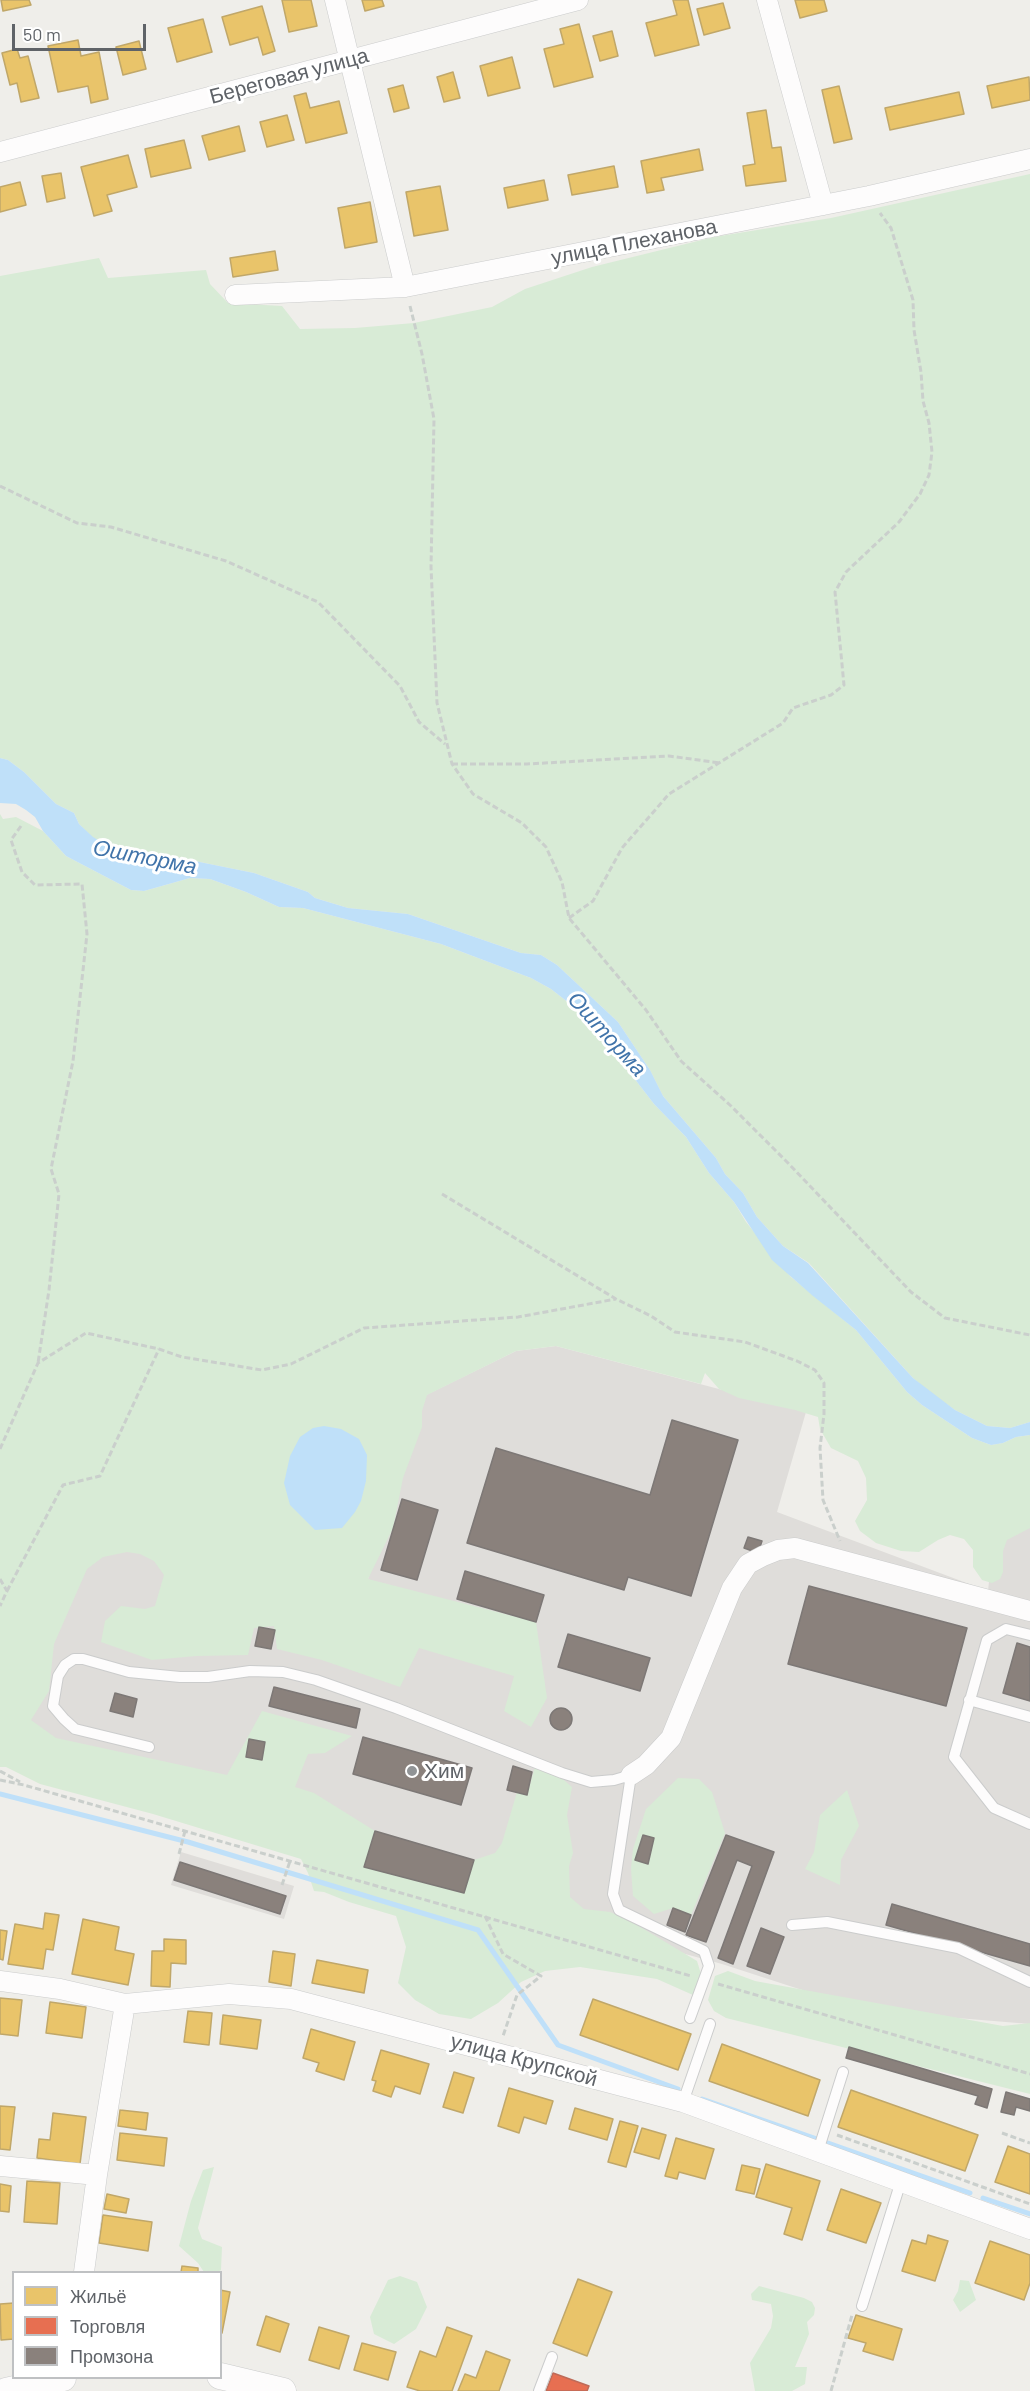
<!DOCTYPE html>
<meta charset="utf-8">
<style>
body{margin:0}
#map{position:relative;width:1030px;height:2391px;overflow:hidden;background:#efeeea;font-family:Barlow,sans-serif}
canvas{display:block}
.legend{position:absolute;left:12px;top:2271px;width:210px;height:108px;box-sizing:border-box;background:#fff;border:2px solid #bfc1c3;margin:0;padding:8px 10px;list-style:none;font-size:18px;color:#5f6368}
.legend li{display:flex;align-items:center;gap:12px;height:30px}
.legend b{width:30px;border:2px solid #bfc1c3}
.scale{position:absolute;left:12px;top:24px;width:134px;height:27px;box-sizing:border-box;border:3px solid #5f6368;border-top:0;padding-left:8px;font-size:18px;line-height:21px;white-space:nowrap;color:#5f6368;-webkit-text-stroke:4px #fff;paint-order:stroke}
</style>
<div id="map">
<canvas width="1030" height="2391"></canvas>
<ul class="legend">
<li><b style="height:16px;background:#e9c46a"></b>Жильё</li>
<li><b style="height:16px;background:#e76f51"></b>Торговля</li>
<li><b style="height:16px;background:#8a817c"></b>Промзона</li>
</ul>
<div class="scale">50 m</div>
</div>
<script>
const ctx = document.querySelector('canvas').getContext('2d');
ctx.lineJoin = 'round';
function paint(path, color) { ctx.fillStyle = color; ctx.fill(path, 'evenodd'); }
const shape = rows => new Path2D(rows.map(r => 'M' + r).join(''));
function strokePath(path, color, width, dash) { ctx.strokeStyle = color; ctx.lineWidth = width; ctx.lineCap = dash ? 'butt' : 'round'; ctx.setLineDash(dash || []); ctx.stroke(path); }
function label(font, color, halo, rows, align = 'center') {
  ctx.font = font + ' Barlow,sans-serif'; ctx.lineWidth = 6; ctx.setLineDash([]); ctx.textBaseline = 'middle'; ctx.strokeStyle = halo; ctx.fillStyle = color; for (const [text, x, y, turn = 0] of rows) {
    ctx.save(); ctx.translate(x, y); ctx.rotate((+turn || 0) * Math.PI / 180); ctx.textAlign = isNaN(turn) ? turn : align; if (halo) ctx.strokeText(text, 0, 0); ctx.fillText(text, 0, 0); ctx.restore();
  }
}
const industrial = shape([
 [556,1346,806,1412,777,1512,988,1591,996,1516,1030,1506,1030,2024,933,2016,836,2001,722,1964,490,1901,0,1760,74,1497,368,1579,426,1395,516,1351],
 [181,1852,294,1886,284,1919,171,1885]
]);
const green = shape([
 [1030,174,1030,1422,1010,1428,987,1426,955,1410,930,1393,913,1378,809,1263,783,1246,757,1217,743,1193,725,1174,716,1158,663,1096,650,1070,618,1022,557,965,541,955,521,953,408,914,348,908,315,898,308,892,254,873,165,855,110,847,93,838,79,824,74,813,56,804,24,772,8,760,0,758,0,276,99,258,108,278,206,270,210,284,228,303,282,306,300,329,355,328,414,323,492,307,525,289,592,267,714,237,831,218],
 [0,814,3,819,16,817,43,831,66,856,131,890,144,891,190,878,210,879,246,892,279,907,303,908,441,944,531,978,551,989,574,1007,600,1034,654,1104,686,1137,709,1173,734,1202,746,1222,791,1277,856,1330,907,1392,922,1405,972,1438,991,1445,1003,1443,1016,1437,1030,1435,1030,1528,1007,1540,1003,1551,1003,1572,1000,1579,992,1583,982,1580,973,1567,973,1550,964,1539,950,1535,938,1540,919,1552,901,1551,876,1543,860,1531,855,1521,867,1500,866,1478,858,1461,831,1448,820,1429,818,1417,795,1410,739,1398,719,1389,705,1373,701,1384,556,1346,516,1351,427,1395,422,1411,422,1427,403,1478,393,1528,368,1579,536,1622,547,1698,531,1727,504,1711,514,1676,419,1648,400,1687,322,1660,277,1649,274,1626,254,1628,248,1655,196,1656,152,1660,101,1642,105,1621,121,1606,145,1609,155,1606,164,1575,154,1561,140,1554,127,1552,103,1557,87,1569,54,1644,49,1691,31,1720,56,1738,227,1775,262,1711,352,1736,325,1753,308,1754,295,1787,314,1793,375,1831,365,1867,463,1893,474,1860,495,1853,502,1843,517,1792,527,1795,535,1767,557,1774,572,1787,567,1815,573,1853,569,1866,570,1897,584,1909,610,1912,632,1922,697,1961,701,1974,693,1995,657,1979,580,1967,545,1971,521,1982,498,2003,471,2019,439,2014,415,2000,398,1983,406,1947,396,1916,349,1902,324,1892,314,1891,308,1873,301,1859,153,1814,40,1784,6,1767,0,1767],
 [678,1778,699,1779,712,1792,725,1833,691,1915,673,1908,654,1914,633,1896,631,1869,633,1849,646,1809],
 [847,1790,859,1826,841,1860,840,1885,805,1869,814,1852,820,1815],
 [728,1971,755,1981,1003,2026,1030,2023,1030,2094,726,2018,714,2011,708,2000,715,1976],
 [214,2167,198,2228,202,2239,222,2247,221,2270,218,2272,204,2272,198,2263,179,2246,191,2201,203,2170],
 [400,2276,417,2282,427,2307,416,2329,394,2344,374,2334,370,2317,388,2280],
 [960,2280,969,2281,976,2300,960,2312,953,2300,958,2291],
 [759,2286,804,2298,812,2302,815,2308,814,2315,807,2322,809,2334,795,2367,807,2367,805,2384,792,2391,755,2391,750,2363,771,2328,773,2316,771,2304,752,2300,751,2294]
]);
const water = shape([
 [0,758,8,760,24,772,56,804,74,813,79,824,93,837,110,847,165,855,254,873,308,892,315,898,348,908,408,914,521,953,541,955,557,965,618,1022,650,1070,663,1096,716,1158,725,1174,743,1193,757,1217,783,1246,808,1263,913,1378,955,1410,987,1426,1010,1428,1030,1422,1030,1435,1016,1437,1003,1443,991,1445,972,1438,922,1405,907,1392,856,1330,813,1296,772,1260,734,1202,709,1173,686,1137,654,1104,600,1034,574,1007,551,989,531,978,441,944,303,908,279,907,246,892,210,879,190,878,144,891,131,890,66,856,43,831,35,817,26,810,16,804,0,803],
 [324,1426,341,1429,359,1439,367,1455,366,1481,361,1501,355,1512,342,1528,315,1530,290,1505,284,1483,290,1456,300,1437,313,1428]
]);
const homes = shape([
 [1,0,29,0,31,5,3,11,1,0],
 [282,0,311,0,317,26,289,32,282,0],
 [362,0,382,0,384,6,365,11,362,0],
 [673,0,688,0,699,45,655,56,646,23,677,15,673,0],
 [795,0,824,0,827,11,800,18,795,0],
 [723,3,730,28,704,35,697,9,723,3],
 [262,6,275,51,263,55,258,37,230,45,222,17,262,6],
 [203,19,212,52,177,62,168,28,203,19],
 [579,24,593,77,554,87,544,49,564,44,560,29,579,24],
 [612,31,618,56,600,61,593,36,612,31],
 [78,40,81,56,99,52,108,99,91,103,88,86,58,92,48,46,78,40],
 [139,41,146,69,123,75,116,47,139,41],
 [17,49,20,58,28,56,39,98,21,102,17,83,10,85,2,53,17,49],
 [512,57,520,88,488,96,480,66,512,57],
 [453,72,460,98,444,102,437,77,453,72],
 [1029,77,1030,100,992,108,987,86,1029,77],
 [403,85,409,108,394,112,388,89,403,85],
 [839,86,852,139,834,143,822,90,839,86],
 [959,92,964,114,890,130,885,108,959,92],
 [306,93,310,108,339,101,347,133,306,143,294,96,306,93],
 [766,110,772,148,781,147,786,181,746,186,743,166,755,164,747,113,766,110],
 [287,115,294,140,267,147,260,122,287,115],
 [239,126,245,151,209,160,202,136,239,126],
 [184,140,191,168,151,177,145,149,184,140],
 [699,149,703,170,661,178,664,190,647,193,641,161,699,149],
 [128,155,137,187,107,195,112,211,94,216,81,167,128,155],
 [614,166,618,187,572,195,568,175,614,166],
 [61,173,65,198,47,202,42,176,61,173],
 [544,180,548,200,508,208,504,188,544,180],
 [20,182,26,205,0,212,0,187,20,182],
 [440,186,448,230,414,236,406,192,440,186],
 [370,202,377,242,345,248,338,208,370,202],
 [275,251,278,270,233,277,230,258,275,251],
 [45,1913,59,1915,53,1950,46,1949,43,1969,8,1964,15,1924,43,1929,45,1913],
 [83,1919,119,1927,115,1950,134,1954,128,1985,72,1974,83,1919],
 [0,1930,7,1931,3,1960,0,1959,0,1930],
 [164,1939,186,1940,186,1964,171,1963,170,1987,151,1986,152,1951,164,1951,164,1939],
 [273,1951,295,1954,291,1986,269,1982,273,1951],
 [317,1960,368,1970,364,1993,312,1983,317,1960],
 [0,1998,22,2000,18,2036,0,2034,0,1998],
 [593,1999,691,2034,678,2070,580,2035,593,1999],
 [50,2002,86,2007,82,2038,46,2033,50,2002],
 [188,2011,212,2013,209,2045,184,2042,188,2011],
 [223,2015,261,2020,257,2049,220,2044,223,2015],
 [311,2029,355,2042,344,2080,316,2071,319,2063,303,2058,311,2029],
 [722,2044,820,2080,808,2116,709,2081,722,2044],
 [381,2050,429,2064,420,2094,395,2086,391,2097,373,2091,376,2081,372,2080,381,2050],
 [454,2072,474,2078,463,2113,443,2107,454,2072],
 [509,2088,553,2101,546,2124,524,2117,519,2133,498,2126,509,2088],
 [851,2090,978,2135,965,2171,838,2127,851,2090],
 [0,2106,15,2107,10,2150,0,2149,0,2106],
 [575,2108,613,2119,607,2140,569,2129,575,2108],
 [120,2110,148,2113,146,2130,118,2126,120,2110],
 [53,2113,86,2117,80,2164,37,2158,39,2139,50,2140,53,2113],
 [620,2121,638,2126,626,2167,608,2162,620,2121],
 [642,2128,666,2135,659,2159,634,2152,642,2128],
 [120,2133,167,2138,164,2166,117,2160,120,2133],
 [676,2138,714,2149,705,2179,679,2172,677,2179,665,2176,676,2138],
 [1008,2146,1030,2154,1030,2194,995,2182,1008,2146],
 [766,2164,820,2181,802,2240,784,2234,792,2208,756,2197,766,2164],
 [742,2165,760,2169,754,2194,736,2190,742,2165],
 [27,2181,60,2183,57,2224,24,2222,27,2181],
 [0,2184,11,2186,9,2212,0,2211,0,2184],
 [841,2189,881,2203,866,2243,827,2230,841,2189],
 [107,2194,129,2199,126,2213,104,2209,107,2194],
 [103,2215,152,2222,148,2251,99,2243,103,2215],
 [928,2235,948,2241,935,2281,902,2271,912,2240,926,2244,928,2235],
 [990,2241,1030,2255,1030,2283,1024,2300,975,2283,990,2241],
 [182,2266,198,2268,198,2272,181,2272,182,2266],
 [578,2279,612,2292,587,2356,553,2343,578,2279],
 [220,2290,230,2292,222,2333,220,2333,220,2290],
 [14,2303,14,2339,1,2340,0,2304,14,2303],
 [856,2315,902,2329,893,2360,863,2351,866,2343,848,2338,856,2315],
 [266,2316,289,2324,280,2352,257,2345,266,2316],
 [319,2327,349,2336,339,2369,309,2360,319,2327],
 [447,2327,472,2336,452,2391,420,2391,407,2387,420,2351,436,2357,447,2327],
 [362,2343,396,2352,388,2380,354,2370,362,2343],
 [486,2351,510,2360,499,2391,458,2391,465,2374,476,2378,486,2351]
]);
const shops = shape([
 [553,2373,589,2386,587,2391,546,2391,553,2373]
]);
const industry = shape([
 [672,1420,738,1440,691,1596,628,1577,624,1590,467,1543,496,1448,650,1495,672,1420],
 [402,1499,438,1510,417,1580,381,1570,402,1499],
 [748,1537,762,1541,758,1553,744,1548,748,1537],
 [465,1571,544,1595,536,1622,457,1599,465,1571],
 [809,1586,967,1628,946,1706,788,1664,809,1586],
 [259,1627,275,1630,271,1649,255,1646,259,1627],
 [568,1634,650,1658,640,1691,558,1667,568,1634],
 [1017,1643,1030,1647,1030,1701,1003,1693,1017,1643],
 [274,1687,360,1709,356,1728,269,1706,274,1687],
 [115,1693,137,1699,133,1717,110,1711,115,1693],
 '550 1719a11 11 0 1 1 22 0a11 11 0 1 1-22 0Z',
 [363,1737,472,1768,461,1805,353,1774,363,1737],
 [249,1739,265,1742,262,1760,246,1757,249,1739],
 [513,1766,532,1772,527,1795,507,1790,513,1766],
 [375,1831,474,1860,464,1893,364,1867,375,1831],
 [643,1835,654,1838,648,1864,635,1860,643,1835],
 [726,1835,774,1852,733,1964,718,1958,752,1866,737,1860,706,1942,686,1935,726,1835],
 [180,1862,286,1896,280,1914,174,1880,180,1862],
 [892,1904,1030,1944,1030,1966,886,1925,892,1904],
 [673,1908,691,1915,685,1932,667,1925,673,1908],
 [761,1928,784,1937,770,1974,747,1966,761,1928],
 [849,2047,992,2089,987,2108,975,2104,978,2096,846,2058,849,2047],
 [1006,2092,1030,2099,1030,2111,1016,2107,1014,2115,1001,2112,1006,2092]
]);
const stream = shape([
 [0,1794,188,1842,478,1930,558,2045,678,2089],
 [702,2099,817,2139],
 [828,2143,970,2193],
 [983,2198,1030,2214]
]);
const path = shape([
 [410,306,422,354,434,419,431,567,437,703,452,764,473,794,522,823,546,847,562,882,569,918,646,1010,681,1061,731,1106,788,1163,911,1292,945,1318,1030,1335],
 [0,486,77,523,111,527,226,561,318,602,400,686,419,722,445,744],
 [452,764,527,764,669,756,720,763],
 [21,826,11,840,22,872,35,885,82,884,87,934,73,1061,51,1169,59,1194,49,1290,38,1363],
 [569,918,593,901,622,848,669,794,783,723,793,708,831,695,844,685,835,592,846,572,899,522,920,494,929,475,932,452,929,423,923,401,921,372,914,330,913,300,891,228,880,213],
 [442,1194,616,1299,651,1316,675,1332,745,1342,797,1361,815,1370,824,1383,824,1414,820,1448,823,1500,840,1541],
 [0,1449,38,1363,86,1333,159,1349,182,1357,262,1370,291,1364,364,1328,518,1317,616,1299],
 [0,1579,7,1591,0,1606],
 [7,1591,63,1485,100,1476,159,1349],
 [0,1771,20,1782],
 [0,1780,24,1785,691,1976],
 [179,1854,185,1831],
 [282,1885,290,1861],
 [485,1916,503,1954,541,1976,517,1995,503,2036],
 [718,1984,1030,2074],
 [1002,2133,1030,2143],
 [837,2135,1030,2204],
 [831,2391,852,2315]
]);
const service = shape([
 [1030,1635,1006,1629,987,1640,954,1757,994,1808,1030,1824],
 [969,1700,1030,1717],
 [149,1747,75,1729,64,1719,53,1706,58,1676,65,1665,74,1659,83,1659,129,1672,180,1677,208,1677,250,1671,283,1672,316,1680,396,1708,562,1773,591,1782,614,1780,631,1775,613,1894,619,1910,704,1951,709,1966,690,2018],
 [792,1925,827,1922,958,1948,1030,1982],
 [683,2102,710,2024],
 [818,2151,843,2072],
 [862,2306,901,2181],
 [539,2391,552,2357]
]);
const minor = shape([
 [335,0,405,287],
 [767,0,823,205],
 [0,152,578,0],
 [235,295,405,287,869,196,1030,159],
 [631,1775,646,1765,671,1738,732,1588,748,1564,763,1556,778,1550,795,1548,1030,1611],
 [0,1981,60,1989,125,2004,229,1994,291,1999,683,2102,1030,2229],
 [0,2166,97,2175],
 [84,2272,97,2175,125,2004]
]);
const tertiary = shape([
 [220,2376,283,2391],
 [6,2391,63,2378]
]);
const markers = [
 [412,1771,6,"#919496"]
];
const streetNames = [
 ["Береговая улица",289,76,-15],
 ["улица Плеханова",634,242,-11],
 ["улица Крупской",524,2060,15]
];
const poiNames = [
 ["Хим",424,1771]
];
const waterNames = [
 ["Ошторма",145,857,11],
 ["Ошторма",607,1034,48]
];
paint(industrial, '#dfddda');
paint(green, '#d8ebd6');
paint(water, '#bfe0f9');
paint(homes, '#e9c46a');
strokePath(homes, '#c0a769', 1.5);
paint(shops, '#e76f51');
strokePath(shops, '#be6b58', 1.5);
paint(industry, '#8a817c');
strokePath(industry, '#7d7876', 1.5);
strokePath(stream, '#bfe0f9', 5);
strokePath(service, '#cbcccc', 12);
strokePath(minor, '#cbcccc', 21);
strokePath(tertiary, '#cbcccc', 27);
strokePath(path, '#cacfcc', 3, [6, 3]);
strokePath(service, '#fdfcfc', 10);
strokePath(minor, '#fdfcfc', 20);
strokePath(tertiary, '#fdfcfc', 26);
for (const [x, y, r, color] of markers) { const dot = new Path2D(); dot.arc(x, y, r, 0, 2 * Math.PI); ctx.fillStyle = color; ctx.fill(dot); strokePath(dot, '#fff', 2); }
label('21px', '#5f6368', '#fff', streetNames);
label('21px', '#5f6368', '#fff', poiNames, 'left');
label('italic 22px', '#4174aa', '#fff', waterNames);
</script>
